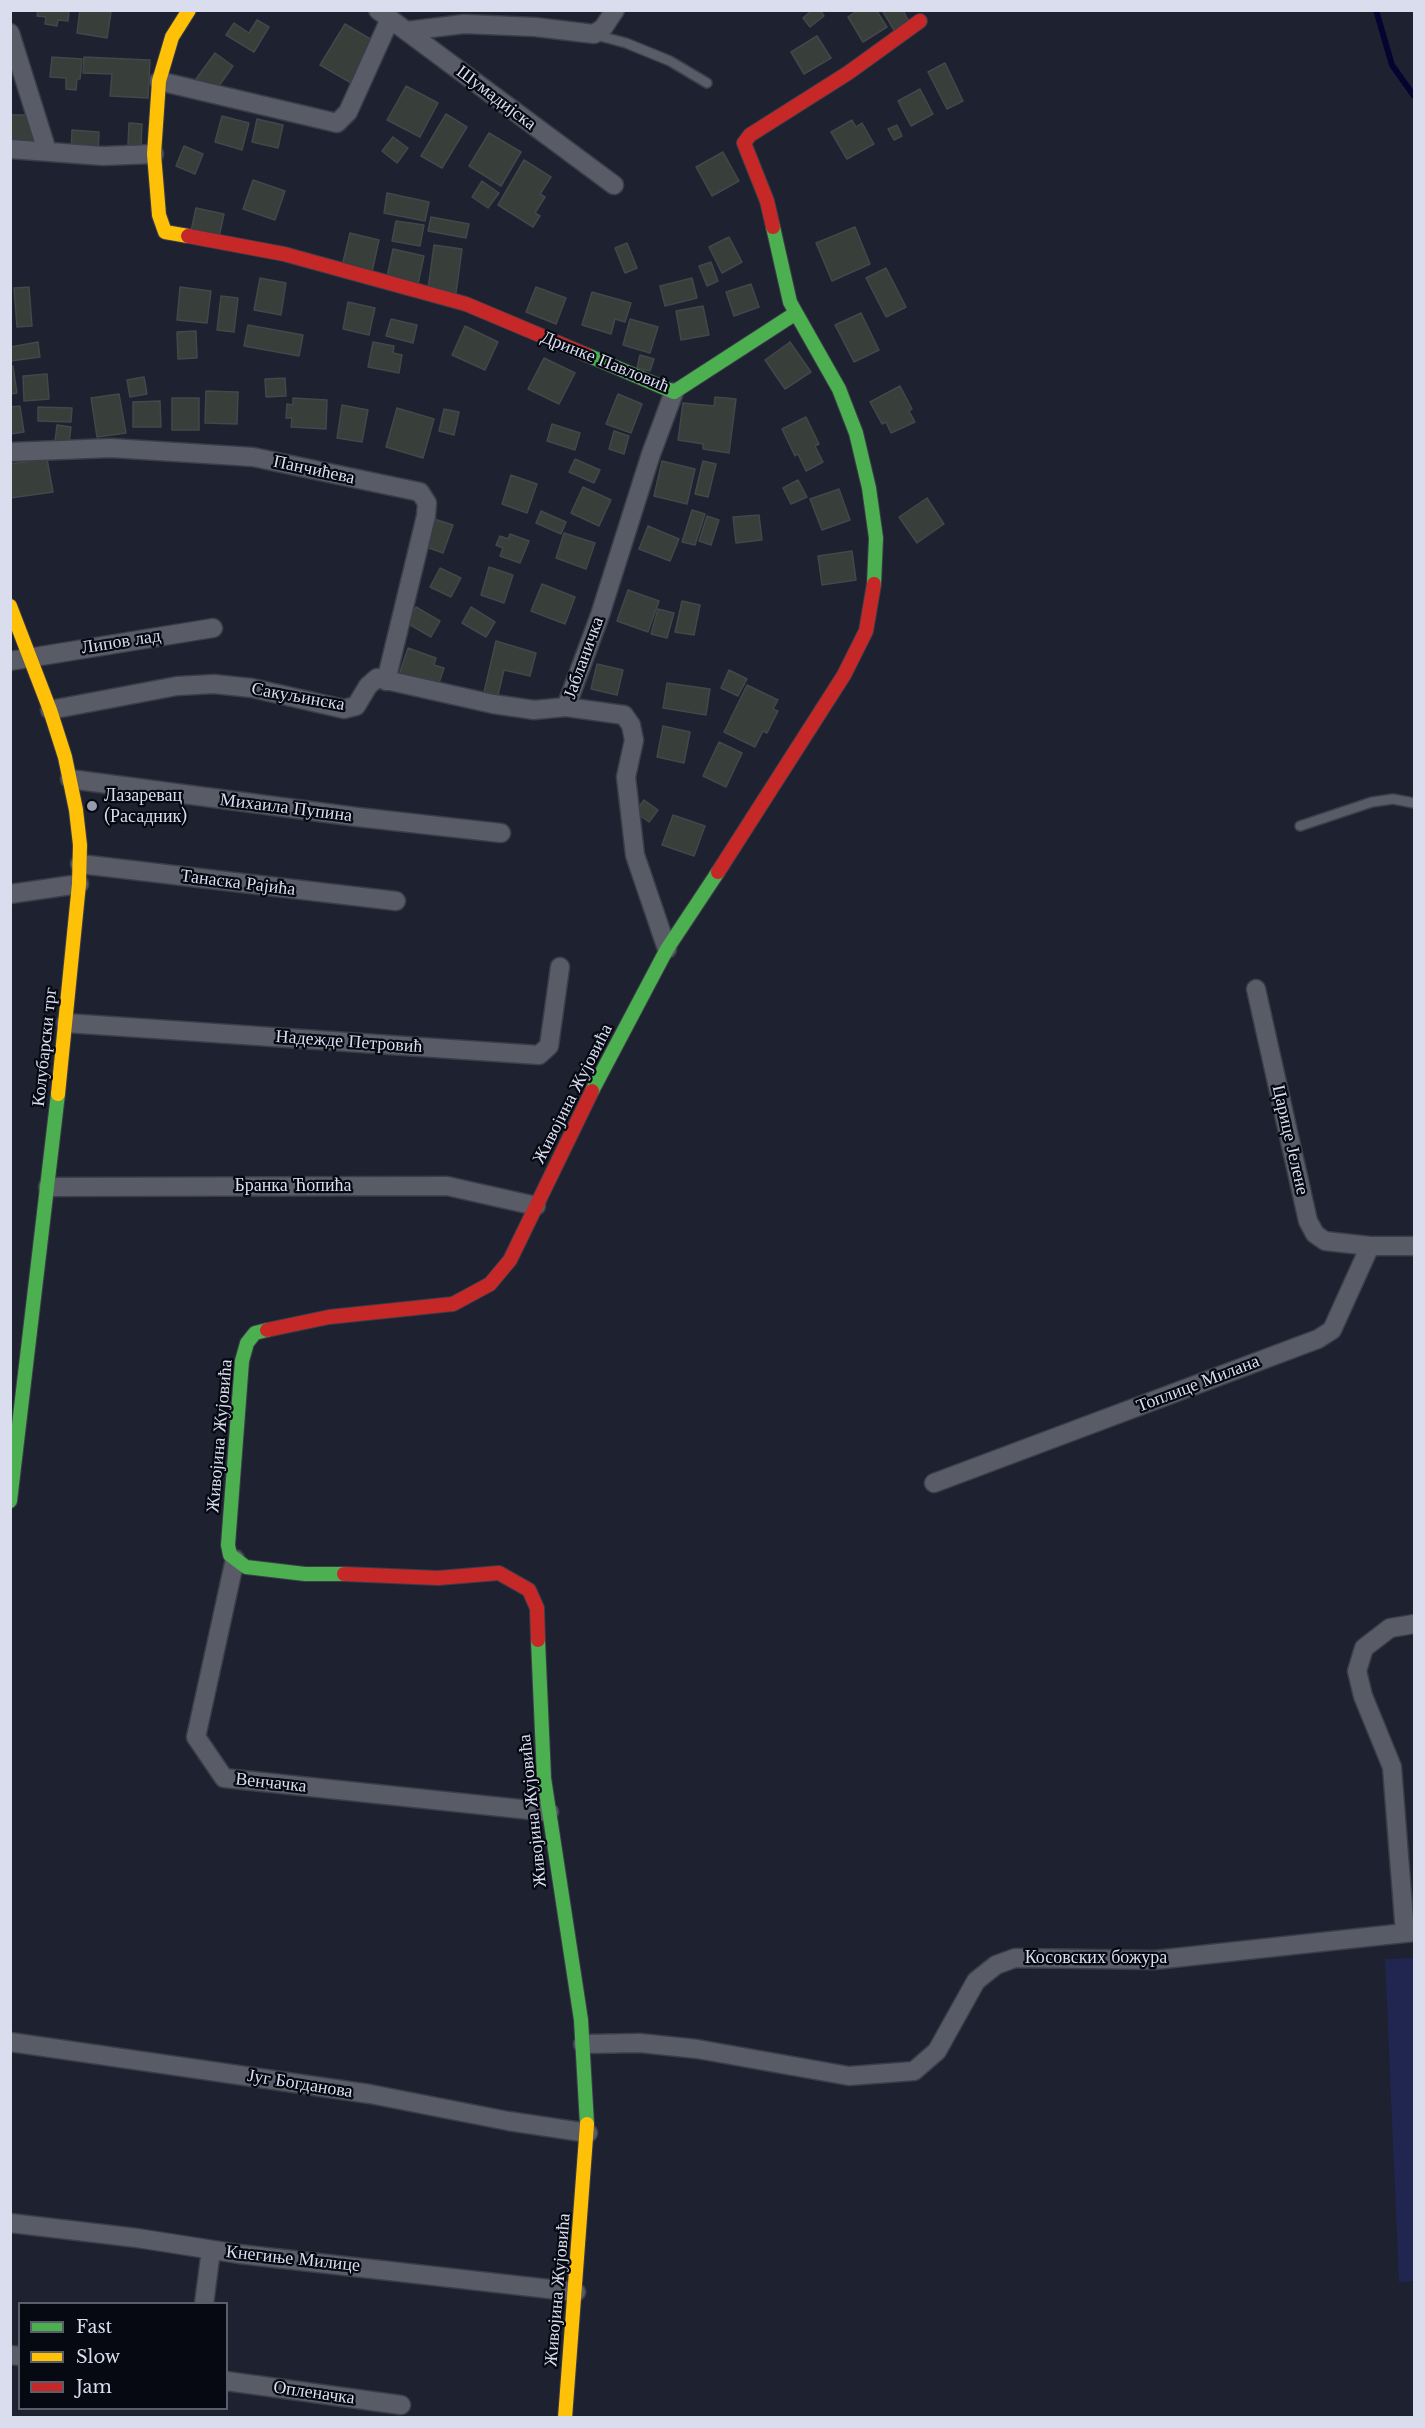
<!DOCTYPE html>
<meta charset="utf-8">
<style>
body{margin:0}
#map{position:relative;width:1425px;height:2428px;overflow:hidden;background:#1e212f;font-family:"Libre Baskerville",serif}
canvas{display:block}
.frame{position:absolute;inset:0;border:12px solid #d9ddee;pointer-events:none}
.legend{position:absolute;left:18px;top:2302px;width:210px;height:108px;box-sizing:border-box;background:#060812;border:2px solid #5a5d6a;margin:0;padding:8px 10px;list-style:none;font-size:18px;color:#d9ddee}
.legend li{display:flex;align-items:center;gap:12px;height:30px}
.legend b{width:30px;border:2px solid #5a5d6a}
</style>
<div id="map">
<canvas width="1425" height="2428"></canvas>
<div class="frame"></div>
<ul class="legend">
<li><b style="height:8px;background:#4caf50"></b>Fast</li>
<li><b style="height:8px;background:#ffc107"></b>Slow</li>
<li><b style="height:8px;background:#c62828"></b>Jam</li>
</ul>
</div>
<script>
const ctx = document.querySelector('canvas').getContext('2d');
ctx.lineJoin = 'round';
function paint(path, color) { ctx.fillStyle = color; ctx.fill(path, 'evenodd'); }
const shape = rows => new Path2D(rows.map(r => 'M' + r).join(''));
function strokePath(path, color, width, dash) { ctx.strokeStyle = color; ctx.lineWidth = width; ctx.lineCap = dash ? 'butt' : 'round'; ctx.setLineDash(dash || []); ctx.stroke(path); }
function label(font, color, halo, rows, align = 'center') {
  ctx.font = font + ' "Libre Baskerville",serif'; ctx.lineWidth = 4.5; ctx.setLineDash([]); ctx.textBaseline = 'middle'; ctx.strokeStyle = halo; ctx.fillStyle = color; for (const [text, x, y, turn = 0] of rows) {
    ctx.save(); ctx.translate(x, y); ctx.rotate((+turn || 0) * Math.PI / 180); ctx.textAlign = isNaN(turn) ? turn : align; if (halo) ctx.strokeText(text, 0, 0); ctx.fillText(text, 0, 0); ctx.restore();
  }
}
const green = shape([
 [1414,1958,1414,2281,1399,2282,1385,1959]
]);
const stream = shape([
 [1376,10,1392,65,1414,96]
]);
const building = shape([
 [38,10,69,10,68,21,58,20,57,26,45,24,46,17,37,16,38,10],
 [80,10,111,12,107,38,77,33,80,10],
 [812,10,820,10,824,16,810,27,803,18,812,10],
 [858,10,876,10,887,27,863,42,848,17,858,10],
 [882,10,903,10,909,22,894,30,882,10],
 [257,20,269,27,254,52,226,35,234,23,249,33,257,20],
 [345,24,377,43,353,84,320,65,345,24],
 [817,36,831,58,804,74,791,52,817,36],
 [215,53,233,66,214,93,196,79,215,53],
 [52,57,82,59,80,79,77,79,76,90,66,89,66,78,50,77,52,57],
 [84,57,150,60,148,98,110,96,112,74,83,73,84,57],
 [945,63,963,101,947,109,928,72,945,63],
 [406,86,438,103,420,137,387,120,406,86],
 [920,89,933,114,911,126,898,101,920,89],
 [446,114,467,127,442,168,421,156,446,114],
 [10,115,31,115,35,145,10,147,10,115],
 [222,116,249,123,242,150,215,142,222,116],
 [257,119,283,125,278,148,252,142,257,119],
 [852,120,856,127,862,123,874,144,847,159,831,132,852,120],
 [129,123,142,124,141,146,128,145,129,123],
 [897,125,902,136,894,140,888,129,897,125],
 [72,130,99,132,98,153,71,152,72,130],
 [489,133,521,152,501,186,469,166,489,133],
 [393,137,408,148,397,163,382,151,393,137],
 [184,146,203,154,195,174,176,166,184,146],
 [723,152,739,181,712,196,696,167,723,152],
 [524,160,551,177,540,194,545,197,535,213,540,216,533,227,498,205,524,160],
 [253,180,285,191,275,220,243,209,253,180],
 [482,181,499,193,488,208,472,197,482,181],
 [387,193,429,202,425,221,384,213,387,193],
 [196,208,224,214,219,237,191,231,196,208],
 [431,217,469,224,466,238,428,231,431,217],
 [396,221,424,225,420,246,392,241,396,221],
 [855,227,870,264,832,281,816,243,855,227],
 [350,233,379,240,372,272,342,266,350,233],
 [729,237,742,262,722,273,709,247,729,237],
 [627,243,637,268,625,273,615,248,627,243],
 [434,245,462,249,456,293,428,289,434,245],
 [393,249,424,256,418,284,387,277,393,249],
 [711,262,718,281,707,286,699,266,711,262],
 [886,268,906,307,886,317,866,278,886,268],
 [260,278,286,283,281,315,254,310,260,278],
 [692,278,697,298,665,306,660,286,692,278],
 [751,284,759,307,734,316,726,292,751,284],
 [29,287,32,326,17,327,14,288,29,287],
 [180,287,211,291,207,323,177,320,180,287],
 [536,287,566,298,556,324,526,312,536,287],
 [592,292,631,303,625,322,615,319,611,334,582,325,592,292],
 [221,296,238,298,234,332,217,330,221,296],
 [348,302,375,308,369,335,343,329,348,302],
 [703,306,709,335,681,340,676,311,703,306],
 [861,313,879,350,854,362,835,325,861,313],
 [391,319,417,325,413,343,386,336,391,319],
 [630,319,658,327,650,353,623,345,630,319],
 [248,325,303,335,299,356,244,346,248,325],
 [465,326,498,342,485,370,452,355,465,326],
 [196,331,197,358,178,359,177,332,196,331],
 [38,342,40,357,10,361,10,347,38,342],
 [373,342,394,346,393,353,402,355,399,373,368,367,373,342],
 [790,342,811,372,785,389,765,360,790,342],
 [640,355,654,359,650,371,637,368,640,355],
 [544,358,575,373,559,404,528,389,544,358],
 [10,366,13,366,17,393,10,394,10,366],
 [47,374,49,399,24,401,23,376,47,374],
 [144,377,147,394,130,397,127,380,144,377],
 [285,378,286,396,266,397,265,379,285,378],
 [900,386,912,409,909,411,915,422,891,433,886,422,882,424,870,402,900,386],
 [206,391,238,392,237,424,205,423,206,391],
 [119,394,126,433,97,437,91,398,119,394],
 [618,394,642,404,631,433,606,424,618,394],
 [715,397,736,399,729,453,703,449,703,444,678,440,683,403,714,406,715,397],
 [172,398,199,398,199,430,172,430,172,398],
 [293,398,327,400,326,429,291,427,292,418,286,418,287,404,293,405,293,398],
 [160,401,161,427,133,427,133,402,160,401],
 [342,405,368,410,362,442,337,438,342,405],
 [20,406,24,432,10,434,10,407,20,406],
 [38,407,72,408,71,422,38,421,38,407],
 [397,408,434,419,423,458,386,447,397,408],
 [444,409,459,412,454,435,439,431,444,409],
 [806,417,819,444,815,446,823,462,806,471,798,454,795,456,782,429,806,417],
 [552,424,580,433,575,450,547,441,552,424],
 [57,425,71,427,69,443,55,441,57,425],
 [614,431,629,436,624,454,609,449,614,431],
 [47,459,53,492,10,498,10,464,47,459],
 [575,459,600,470,594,483,569,472,575,459],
 [662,461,695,469,687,504,654,496,662,461],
 [703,461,716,464,708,497,695,494,703,461],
 [511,475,537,484,527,513,502,504,511,475],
 [798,480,807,497,791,504,783,488,798,480],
 [583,487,611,500,599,526,571,513,583,487],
 [839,489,850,520,822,530,810,499,839,489],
 [927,498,944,524,917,543,899,517,927,498],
 [692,510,705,514,695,545,682,542,692,510],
 [541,511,566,522,561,534,536,523,541,511],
 [759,515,762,540,736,543,733,517,759,515],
 [707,516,719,520,711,545,699,541,707,516],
 [431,518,453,525,443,553,421,545,431,518],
 [648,526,679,539,670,561,639,549,648,526],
 [564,533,595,543,586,569,556,558,564,533],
 [510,534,529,541,520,563,500,556,503,548,496,545,500,536,508,539,510,534],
 [852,551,856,580,822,585,818,556,852,551],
 [489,567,513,575,504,603,481,595,489,567],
 [440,568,461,578,451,597,430,587,440,568],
 [542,584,575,597,565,624,531,611,542,584],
 [628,590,659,601,648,632,617,621,628,590],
 [682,601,700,605,694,635,675,632,682,601],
 [416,607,440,621,431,637,407,623,416,607],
 [471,607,495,622,486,637,462,623,471,607],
 [658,609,674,613,667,638,651,634,658,609],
 [496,641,536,653,530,676,504,670,498,695,484,692,496,641],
 [408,648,436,658,434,665,444,668,439,683,428,679,426,685,399,675,408,648],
 [597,664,623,670,617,695,591,689,597,664],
 [729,670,747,679,738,696,721,688,729,670],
 [667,683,710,689,706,715,663,708,667,683],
 [747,685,778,700,773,709,778,711,767,733,763,731,755,747,724,732,747,685],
 [663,726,690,732,684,763,657,757,663,726],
 [719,742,742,753,726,787,703,776,719,742],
 [644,800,658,810,649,822,635,812,644,800],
 [673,815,705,826,694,856,662,845,673,815]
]);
const lane = shape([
 [596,35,626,43,670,61,707,83],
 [1300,826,1372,802,1393,799,1414,803]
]);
const street = shape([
 [378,10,614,185],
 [406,31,464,24,535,27,594,34,603,28,615,10],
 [10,33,47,151],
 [159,81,337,123,348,112,390,19],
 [10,149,103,156,154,154],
 [10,452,111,448,253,457,420,492,427,503,426,516,386,681],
 [10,661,213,628],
 [50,710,177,686,214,684,252,688,344,709,356,706,368,686,377,678,493,704,534,710,566,707],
 [70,779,357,817,501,833],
 [80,864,396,901],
 [10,894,79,884],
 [667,949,635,855,626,777,634,740,631,725,624,715,566,707,600,615,651,454,674,392],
 [1256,989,1308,1221,1315,1234,1325,1241,1370,1246],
 [66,1023,539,1055,549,1046,560,967],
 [48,1187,447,1186,536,1206],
 [934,1483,1318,1339,1332,1330,1370,1246,1414,1246],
 [235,1559,196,1737,224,1778,549,1812],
 [1405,1933,1392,1767,1363,1696,1357,1671,1364,1648,1390,1628,1414,1624],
 [10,2042,370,2094,508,2121,588,2133],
 [583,2044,640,2043,697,2049,849,2076,914,2071,937,2051,976,1981,996,1965,1015,1958,1155,1960,1414,1932],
 [10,2223,137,2238,239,2254,576,2292],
 [204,2304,211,2250],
 [10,2355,20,2356],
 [226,2381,401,2405]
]);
const fast = shape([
 [796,313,839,389,856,433,869,488,876,538,874,584],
 [587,355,674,392,796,313,790,302,773,227],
 [592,1091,667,949,718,872],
 [267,1330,255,1333,247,1343,242,1361,228,1545,230,1555,246,1567,305,1574,344,1574],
 [10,1501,58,1094],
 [538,1640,544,1778,581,2020,587,2124]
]);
const slow = shape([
 [188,236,165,232,159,215,154,154,159,81,172,37,189,10],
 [10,606,50,710,65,757,76,810,80,845,79,884,58,1094],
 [565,2418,587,2124]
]);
const jam = shape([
 [773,227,767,201,744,143,750,135,848,73,920,21],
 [188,236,284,254,466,304,587,355],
 [718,872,844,675,866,631,874,584],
 [267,1330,329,1317,453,1304,490,1284,510,1260,592,1091],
 [344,1574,438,1578,499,1573,529,1590,537,1608,538,1640]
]);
const markers = [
 [92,806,6,"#989bab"]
];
const streetNames = [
 ["Шумадијска",496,98,37],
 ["Дринке Павловић",605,362,22],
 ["Панчићева",314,470,12],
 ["Липов лад",121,642,-9],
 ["Јабланичка",584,658,-70],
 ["Сакуљинска",298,697,10],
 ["Михаила Пупина",286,808,7],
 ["Танаска Рајића",238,883,7],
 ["Надежде Петровић",349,1042,4],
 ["Колубарски трг",45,1047,-84],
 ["Живојина Жујовића",573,1094,-63],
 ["Царице Јелене",1290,1140,77],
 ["Бранка Ћопића",293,1186],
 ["Топлице Милана",1198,1384,-21],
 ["Живојина Жујовића",220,1436,-85],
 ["Венчачка",271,1783,6],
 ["Живојина Жујовића",533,1811,-96],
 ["Косовских божура",1096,1958],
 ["Југ Богданова",300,2084,9],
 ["Кнегиње Милице",293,2259,6],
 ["Живојина Жујовића",558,2290,-85],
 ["Опленачка",314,2393,8]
];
const poiNames = [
 ["Лазаревац",104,796],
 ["(Расадник)",104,817]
];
paint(green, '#202650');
strokePath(stream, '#070330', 6);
paint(building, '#383e39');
strokePath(building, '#444749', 1.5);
strokePath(lane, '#3b3d49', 12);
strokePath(street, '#3b3d49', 21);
strokePath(fast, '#3b3d49', 16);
strokePath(slow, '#3b3d49', 16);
strokePath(jam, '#3b3d49', 16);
strokePath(lane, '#595b66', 9);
strokePath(street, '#595b66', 18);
strokePath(fast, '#4caf50', 14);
strokePath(slow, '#ffc107', 14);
strokePath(jam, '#c62828', 14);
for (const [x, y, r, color] of markers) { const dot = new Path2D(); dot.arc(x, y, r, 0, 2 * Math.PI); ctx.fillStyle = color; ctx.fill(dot); strokePath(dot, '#060812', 2); }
label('18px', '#d9ddee', '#060812', streetNames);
label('18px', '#d9ddee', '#060812', poiNames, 'left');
</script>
